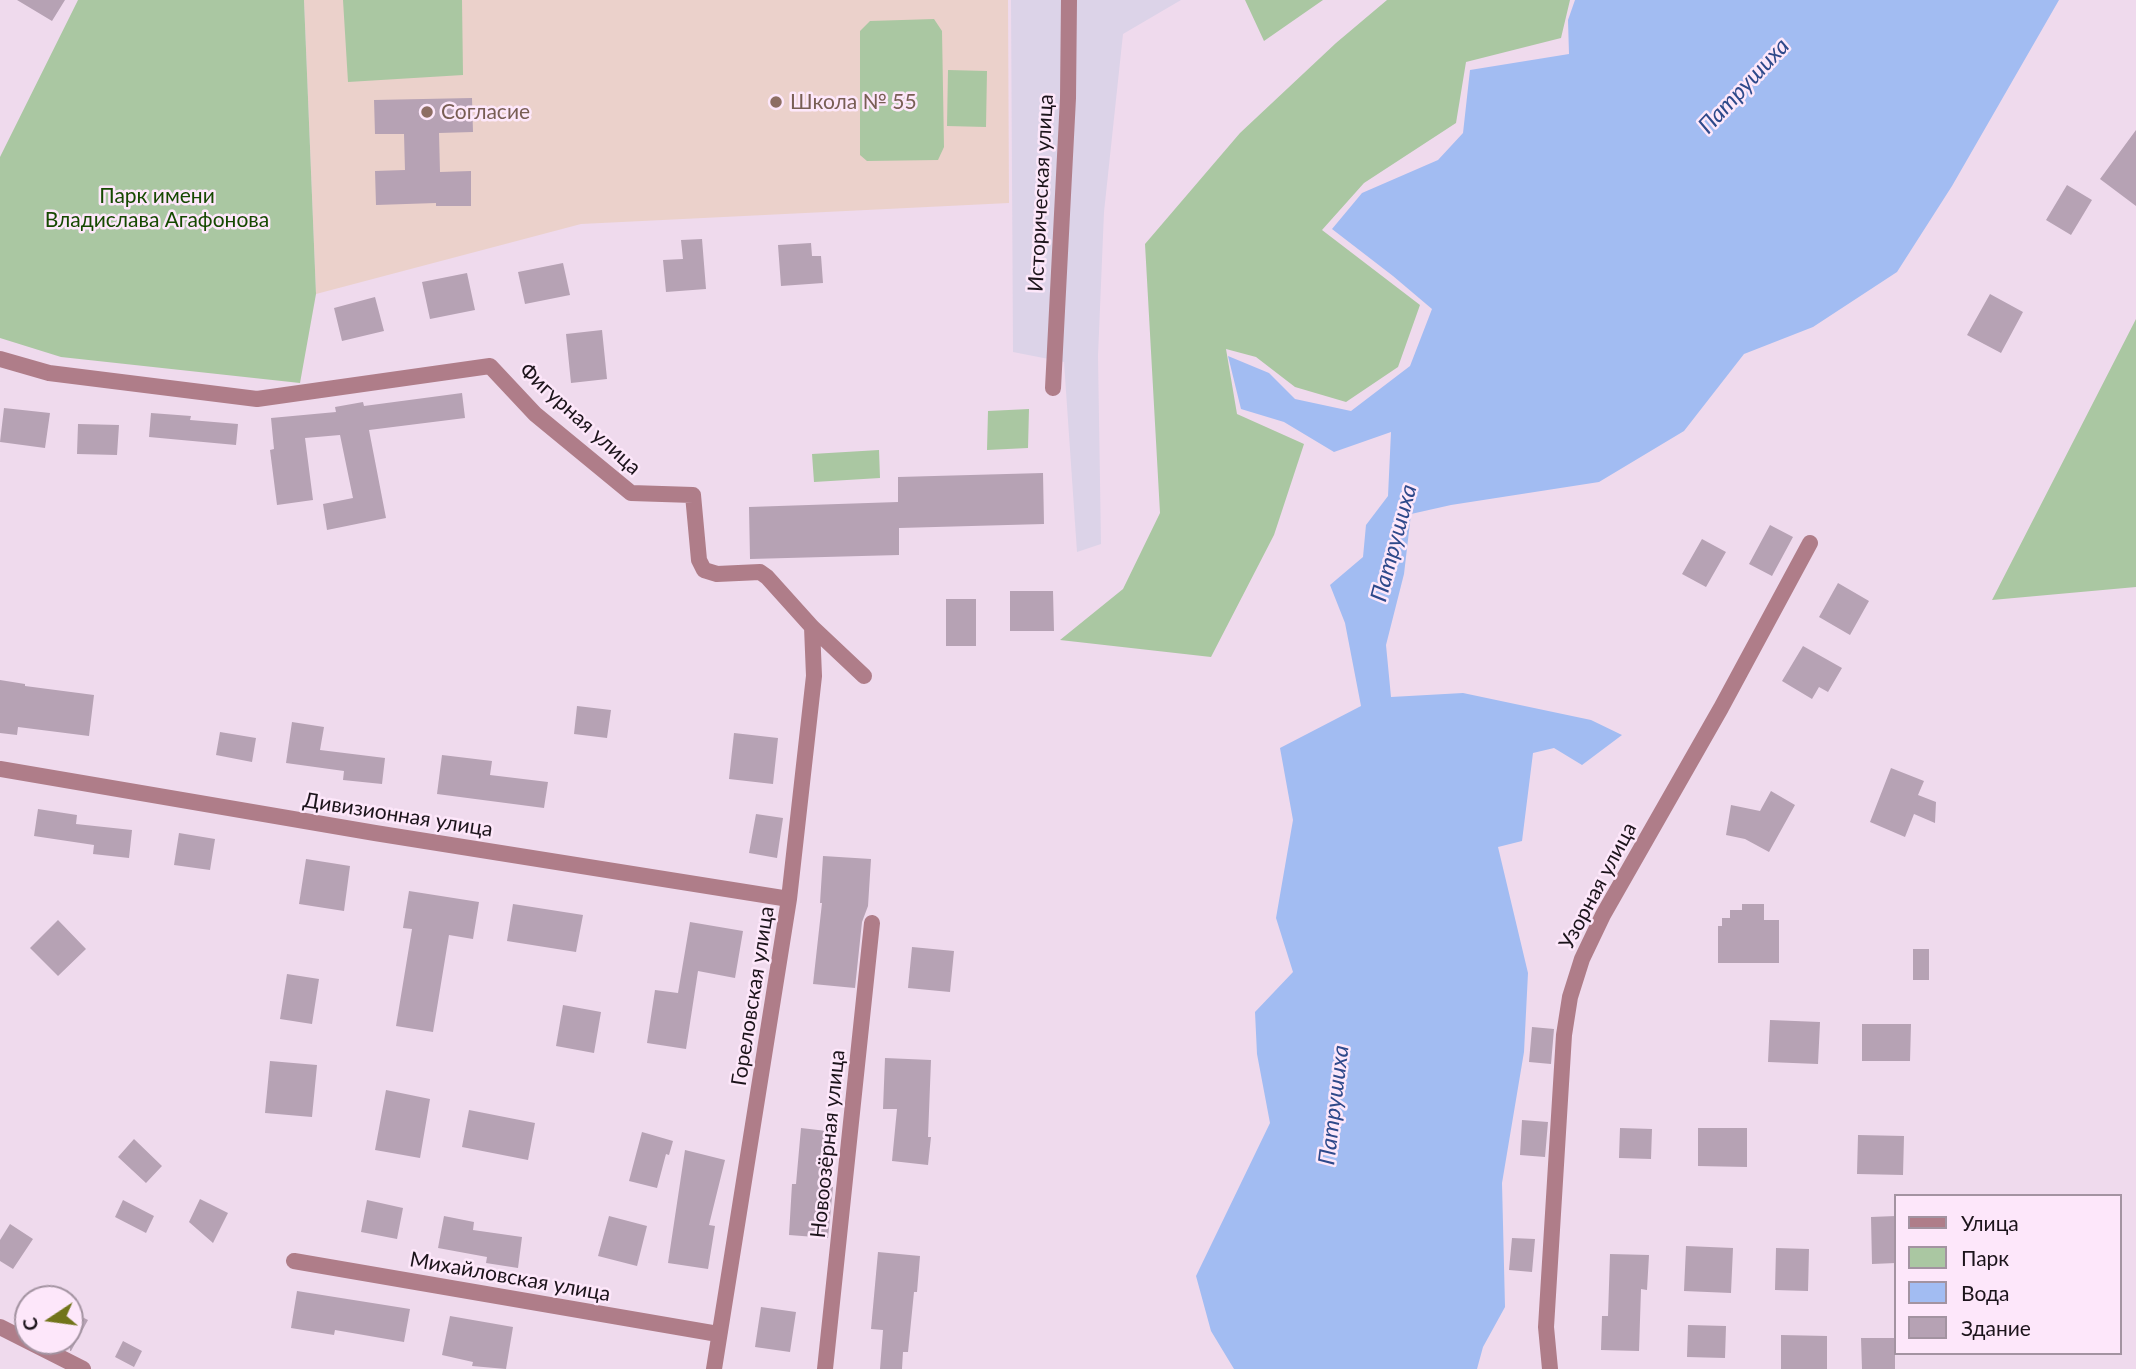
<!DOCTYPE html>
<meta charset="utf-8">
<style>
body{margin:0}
#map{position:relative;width:2136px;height:1369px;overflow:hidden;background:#efdaed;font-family:Lato,sans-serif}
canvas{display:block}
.legend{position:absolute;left:1894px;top:1194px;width:228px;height:161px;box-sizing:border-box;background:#fde7fa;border:2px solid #a393a1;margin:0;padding:9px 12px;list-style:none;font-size:21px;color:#1c141b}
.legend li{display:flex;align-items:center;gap:14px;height:35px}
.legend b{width:35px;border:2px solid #a393a1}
.north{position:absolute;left:14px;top:1285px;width:70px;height:70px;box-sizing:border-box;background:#fde7fa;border:2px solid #a393a1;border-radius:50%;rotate:257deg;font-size:19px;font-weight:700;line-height:28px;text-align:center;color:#1c141b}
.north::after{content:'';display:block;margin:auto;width:24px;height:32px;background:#71741a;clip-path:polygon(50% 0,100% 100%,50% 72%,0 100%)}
</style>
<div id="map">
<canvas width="2136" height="1369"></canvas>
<ul class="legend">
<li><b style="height:9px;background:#af7d89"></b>Улица</li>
<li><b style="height:19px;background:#aac7a2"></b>Парк</li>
<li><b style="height:19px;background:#a2bcf2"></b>Вода</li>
<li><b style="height:19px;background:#b6a2b4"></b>Здание</li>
</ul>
<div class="north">С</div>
</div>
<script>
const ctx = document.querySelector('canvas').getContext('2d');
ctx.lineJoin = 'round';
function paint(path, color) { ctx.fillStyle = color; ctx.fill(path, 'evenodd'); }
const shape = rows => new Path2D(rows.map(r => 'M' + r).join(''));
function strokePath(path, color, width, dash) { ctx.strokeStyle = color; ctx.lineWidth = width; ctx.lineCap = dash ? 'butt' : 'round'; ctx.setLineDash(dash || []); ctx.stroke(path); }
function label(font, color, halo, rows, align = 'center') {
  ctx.font = font + ' Lato,sans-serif'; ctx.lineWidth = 5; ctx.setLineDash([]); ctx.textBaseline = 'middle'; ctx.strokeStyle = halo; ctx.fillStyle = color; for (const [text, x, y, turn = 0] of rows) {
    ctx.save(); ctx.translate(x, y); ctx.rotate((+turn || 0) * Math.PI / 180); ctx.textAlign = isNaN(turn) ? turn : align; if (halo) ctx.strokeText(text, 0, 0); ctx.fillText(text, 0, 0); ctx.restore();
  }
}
const industrial = shape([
 [1011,0,1181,0,1123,34,1104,212,1098,356,1101,544,1077,552,1064,362,1013,352]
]);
const education = shape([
 [304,0,1008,0,1009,203,581,224,316,294]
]);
const green = shape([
 [78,0,304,0,316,294,300,383,61,357,0,338,0,157],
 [343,0,462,0,463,75,348,82],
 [1245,0,1323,0,1264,41],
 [1387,0,1570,0,1561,38,1466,62,1456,123,1364,183,1322,230,1420,305,1398,367,1346,402,1295,387,1256,357,1226,349,1237,414,1304,444,1274,535,1211,657,1060,640,1123,589,1160,513,1145,244,1240,133,1336,43],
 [934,19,942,31,944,147,938,160,867,161,860,155,860,31,870,21],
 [948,70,987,71,986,127,947,126],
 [2136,319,2136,587,1992,600],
 [1029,409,1028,448,987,450,988,411],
 [879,450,880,478,814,482,812,454]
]);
const water = shape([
 [1575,0,2059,0,1952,186,1897,272,1813,327,1744,354,1684,431,1599,482,1451,505,1411,514,1404,574,1386,645,1391,697,1463,693,1591,720,1622,735,1582,765,1554,748,1533,753,1522,841,1498,847,1528,973,1524,1052,1502,1183,1505,1307,1483,1347,1477,1369,1234,1369,1211,1331,1196,1276,1270,1123,1257,1054,1255,1012,1293,972,1276,918,1293,820,1280,748,1361,706,1345,623,1330,585,1363,557,1366,525,1388,496,1391,432,1334,452,1284,422,1241,409,1228,356,1269,373,1295,399,1351,411,1410,366,1432,309,1393,276,1332,229,1362,193,1438,160,1463,133,1470,70,1569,54,1568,20]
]);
const building = shape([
 [17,0,65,0,52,21],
 [472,98,473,132,439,133,440,172,471,171,471,206,436,206,436,203,376,205,375,171,405,170,404,134,375,134,374,100],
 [2136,130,2136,206,2100,179],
 [2067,185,2092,200,2071,235,2046,220],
 [702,239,706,289,666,292,663,260,683,259,681,240],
 [811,243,812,256,821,256,823,283,781,286,778,245],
 [563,263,570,295,525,304,518,272],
 [467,273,475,310,430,319,422,282],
 [1990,294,2023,312,2001,353,1967,335],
 [375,297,384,331,342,341,334,308],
 [602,330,607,379,571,383,566,334],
 [462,393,465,418,369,430,386,518,327,530,323,504,353,498,340,435,305,438,313,500,277,505,270,450,274,449,271,418,336,412,335,407,363,402,364,406],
 [4,408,50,413,45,448,0,442],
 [151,413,191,416,190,420,238,424,236,445,149,437],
 [78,424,119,425,117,455,77,454],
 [1043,473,1044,524,899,528,899,555,750,559,749,507,898,502,898,477],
 [1770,525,1793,537,1772,576,1749,564],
 [1702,539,1726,552,1706,587,1682,574],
 [1838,583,1869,601,1850,635,1819,617],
 [1010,591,1053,591,1054,631,1010,631],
 [946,599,976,599,976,646,946,646],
 [1803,646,1842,668,1828,692,1819,687,1812,699,1782,681],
 [0,680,25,684,25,686,94,695,89,736,18,727,17,735,0,733],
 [577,706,611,710,607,738,574,734],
 [292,722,324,727,320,750,385,758,382,784,343,780,344,771,286,763],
 [220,732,256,738,252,762,216,755],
 [734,733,778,738,773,784,729,779],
 [442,755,492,761,490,775,548,782,544,808,437,794],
 [1891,768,1924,781,1918,795,1936,802,1935,823,1914,814,1905,837,1870,822],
 [1771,791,1795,805,1769,852,1745,839,1726,835,1731,805,1760,811],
 [38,809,77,815,76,824,132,830,129,858,93,854,94,845,34,836],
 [756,814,783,818,777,858,749,853],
 [179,833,215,839,210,870,174,865],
 [823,856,871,859,868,906,862,922,855,988,813,984,822,903,820,903],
 [306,859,350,866,344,911,299,904],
 [409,891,479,902,473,939,449,935,433,1032,396,1026,412,929,403,928],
 [513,904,583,915,576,952,507,941],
 [1742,904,1764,904,1764,920,1779,920,1779,963,1718,963,1718,926,1722,926,1722,918,1730,918,1730,910,1742,910],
 [58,920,86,949,58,976,30,948],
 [690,922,743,931,735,978,698,971,686,1049,647,1043,655,990,678,993],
 [912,947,954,951,950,992,908,988],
 [1913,949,1929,949,1929,980,1913,980],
 [287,974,319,979,312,1024,280,1019],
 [563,1005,601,1012,594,1053,556,1046],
 [1770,1020,1820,1022,1818,1064,1768,1062],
 [1862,1024,1911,1024,1910,1061,1862,1061],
 [1532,1027,1554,1029,1551,1064,1529,1062],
 [885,1058,931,1060,928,1137,931,1137,928,1165,892,1161,897,1109,883,1109],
 [270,1061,317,1065,312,1117,265,1113],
 [386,1090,430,1099,420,1158,375,1150],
 [469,1110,535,1123,528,1160,462,1147],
 [1522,1120,1548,1122,1545,1157,1520,1155],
 [801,1128,835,1132,830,1187,833,1187,828,1238,789,1235,792,1184,796,1184],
 [1620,1128,1652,1129,1651,1159,1619,1158],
 [1698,1128,1747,1128,1747,1167,1698,1166],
 [642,1132,673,1141,669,1155,666,1154,657,1188,629,1181],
 [1858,1135,1904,1136,1903,1175,1857,1174],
 [134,1139,162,1166,146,1183,118,1157],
 [685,1150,725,1160,709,1225,715,1226,708,1269,668,1263],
 [200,1199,228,1213,213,1243,189,1222],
 [123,1200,154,1216,146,1233,115,1217],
 [367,1200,403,1208,397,1239,361,1232],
 [444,1216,474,1222,473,1230,522,1237,518,1268,486,1263,487,1257,438,1248],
 [609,1216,647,1226,637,1266,598,1256],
 [1896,1216,1896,1263,1872,1264,1871,1217],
 [10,1224,33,1239,13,1269,0,1261,0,1240],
 [1512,1238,1535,1239,1532,1272,1509,1270],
 [1686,1246,1733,1248,1731,1293,1684,1291],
 [1776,1248,1809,1249,1808,1291,1775,1290],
 [878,1252,920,1256,917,1292,914,1292,908,1352,903,1352,902,1369,880,1369,883,1330,871,1329],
 [1610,1254,1649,1255,1647,1290,1641,1289,1639,1351,1601,1350,1602,1316,1608,1316],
 [297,1291,410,1309,404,1342,335,1330,334,1335,291,1328],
 [761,1307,796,1312,790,1352,755,1347],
 [70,1311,88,1320,71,1351,70,1351],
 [450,1316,513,1327,506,1369,472,1366,473,1362,442,1355],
 [1688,1325,1726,1326,1725,1358,1687,1357],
 [1781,1335,1827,1336,1827,1369,1781,1369],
 [1861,1338,1895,1338,1895,1369,1862,1369],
 [123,1341,142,1351,134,1367,115,1357]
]);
const minor = shape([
 [0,359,49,373,257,399,490,366,535,414,631,493,693,495,699,560,704,570,717,574,760,572,767,577,812,627,864,676],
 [1053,388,1068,98,1069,0],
 [0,769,375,833,789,899],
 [294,1261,718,1334],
 [0,1327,83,1369],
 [714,1369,789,899,814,676,812,627],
 [825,1369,872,923],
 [1550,1369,1546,1327,1564,1035,1570,997,1582,959,1603,915,1721,708,1810,543]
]);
const markers = [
 [776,102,7,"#8d6e63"],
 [427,112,7,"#8d6e63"]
];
const educationNames = [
 ["Школа № 55",790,102],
 ["Согласие",441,112]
];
const streetNames = [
 ["Историческая улица",1041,193,-87],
 ["Фигурная улица",580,419,42],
 ["Дивизионная улица",398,815,9],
 ["Узорная улица",1598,886,-62],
 ["Гореловская улица",753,996,-81],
 ["Новоозёрная улица",828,1144,-84],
 ["Михайловская улица",510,1277,10]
];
const parkNames = [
 ["Парк имени",157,196],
 ["Владислава Агафонова",157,220]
];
const waterNames = [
 ["Патрушиха",1744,86,-47],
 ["Патрушиха",1394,543,-75],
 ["Патрушиха",1334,1105,-83]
];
paint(industrial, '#dcd3e8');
paint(education, '#ebd1cb');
paint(green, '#aac7a2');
paint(water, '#a2bcf2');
paint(building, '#b6a2b4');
strokePath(minor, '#af7d89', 16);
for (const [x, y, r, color] of markers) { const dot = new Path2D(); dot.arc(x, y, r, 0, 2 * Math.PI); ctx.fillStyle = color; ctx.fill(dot); strokePath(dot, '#fde7fa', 2.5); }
label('21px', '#785e54', '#fde7fa', educationNames, 'left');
label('21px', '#1c141b', '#fde7fa', streetNames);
label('21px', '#154900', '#fde7fa', parkNames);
label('italic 23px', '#2e498a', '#fde7fa', waterNames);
</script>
